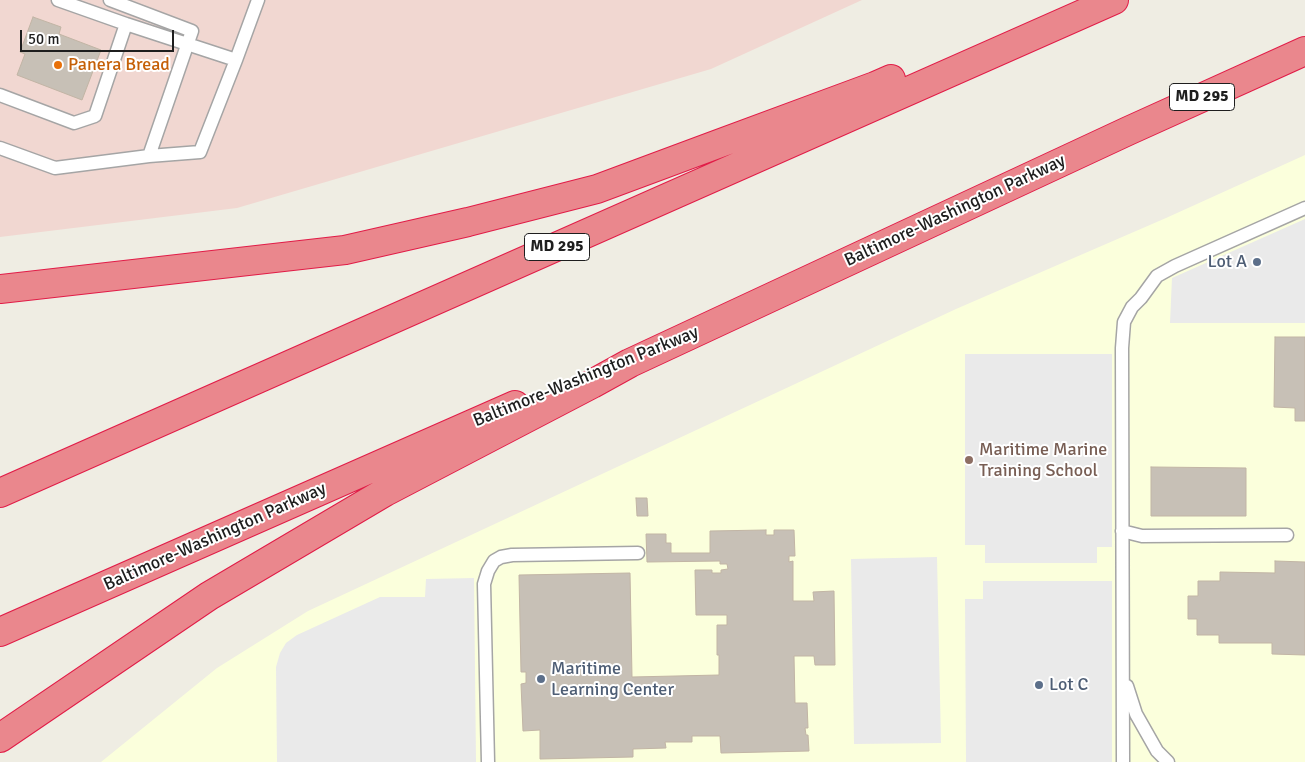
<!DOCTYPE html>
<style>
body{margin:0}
#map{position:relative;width:1305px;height:762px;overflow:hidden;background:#efede3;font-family:Signika,sans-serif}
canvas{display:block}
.scale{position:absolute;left:20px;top:30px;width:154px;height:22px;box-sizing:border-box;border:2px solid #1e1e1e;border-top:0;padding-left:6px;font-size:15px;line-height:18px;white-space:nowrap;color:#1e1e1e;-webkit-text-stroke:4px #fff;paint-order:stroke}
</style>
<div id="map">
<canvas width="1305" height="762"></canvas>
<div class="scale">50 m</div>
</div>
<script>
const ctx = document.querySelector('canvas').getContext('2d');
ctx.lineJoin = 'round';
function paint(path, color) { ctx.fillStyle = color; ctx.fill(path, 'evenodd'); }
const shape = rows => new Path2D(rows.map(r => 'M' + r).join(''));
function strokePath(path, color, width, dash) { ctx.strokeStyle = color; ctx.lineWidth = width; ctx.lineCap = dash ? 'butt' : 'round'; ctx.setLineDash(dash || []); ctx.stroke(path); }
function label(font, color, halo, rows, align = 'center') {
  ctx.font = font + ' Signika,sans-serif'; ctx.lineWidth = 4; ctx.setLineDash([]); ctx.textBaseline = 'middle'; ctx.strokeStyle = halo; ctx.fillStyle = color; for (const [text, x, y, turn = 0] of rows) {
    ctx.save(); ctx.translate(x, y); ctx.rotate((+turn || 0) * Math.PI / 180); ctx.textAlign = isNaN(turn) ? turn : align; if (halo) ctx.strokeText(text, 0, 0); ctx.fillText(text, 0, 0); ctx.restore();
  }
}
const commercial = shape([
 [0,0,862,0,711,69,237,208,0,237]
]);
const education = shape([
 [1305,155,1305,762,101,762,217,668,308,611,956,309,1166,218]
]);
const parking = shape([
 [1305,219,1305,323,1170,323,1172,278],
 [965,354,1112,354,1112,547,1097,547,1097,563,985,563,985,545,965,545],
 [937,557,941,743,854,744,851,559],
 [474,578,476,762,277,762,276,667,280,653,286,643,297,635,380,597,425,597,426,579],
 [983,581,1112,581,1112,762,966,762,965,599,983,599]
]);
const building = shape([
 [33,17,61,27,59,34,101,50,82,100,17,75,25,54,20,52,33,17],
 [1275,337,1305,337,1305,421,1295,421,1295,408,1274,407,1275,337],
 [1151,467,1246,468,1246,516,1151,516,1151,467],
 [636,498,647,498,648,516,637,516,636,498],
 [766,530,766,535,774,535,774,530,794,530,795,556,789,556,789,562,793,561,793,601,814,601,813,592,834,591,835,665,815,665,814,656,794,656,795,703,807,703,808,728,805,728,806,735,808,735,809,751,721,753,720,736,692,736,692,742,665,742,666,748,633,749,633,757,540,759,540,730,523,731,521,684,526,683,526,672,521,672,519,575,630,573,632,677,719,675,719,655,717,655,717,625,727,625,727,615,696,615,695,570,712,570,712,573,721,573,721,570,728,569,727,564,720,564,720,561,647,562,646,534,666,534,666,543,671,543,671,553,710,553,710,531,766,530],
 [1275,561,1305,562,1305,655,1272,654,1272,643,1219,643,1219,635,1197,635,1197,619,1188,619,1188,596,1198,596,1198,581,1220,581,1220,572,1275,573,1275,561]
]);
const lane = shape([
 [58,0,126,24,236,60],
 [110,0,192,31,149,156,200,152,236,60,258,0],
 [0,95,74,123,95,116,126,24],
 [0,148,55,168,149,156],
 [1122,531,1142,536,1287,535],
 [1127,686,1136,714,1157,751,1168,762],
 [488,762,484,584,488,571,494,561,501,557,512,555,638,553],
 [1123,762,1122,348,1124,322,1132,307,1141,298,1157,276,1175,266,1305,208]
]);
const highway = shape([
 [0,289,345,250,468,222,597,189,718,144,875,86,891,79],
 [0,493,1114,0],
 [0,632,515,405],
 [0,738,209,596,385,492,592,384,630,363,1128,131,1305,51]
]);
const markers = [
 [58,65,5,"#e8710a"],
 [1257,262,5,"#5c6f8a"],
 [969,460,5,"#8d6e63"],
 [541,679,5,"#5c6f8a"],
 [1039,685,5,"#5c6f8a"]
];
const shields = [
 [1202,97,65],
 [557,247,65]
];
const shieldNames = [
 ["MD 295",1202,97],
 ["MD 295",557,247]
];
const foodNames = [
 ["Panera Bread",68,65]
];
const streetNames = [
 ["Baltimore-Washington Parkway",955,211,-25],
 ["Baltimore-Washington Parkway",586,377,-22],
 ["Baltimore-Washington Parkway",215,537,-24]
];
const serviceNames = [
 ["Lot A",1247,262,"right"],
 ["Maritime",551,669],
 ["Learning Center",551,690],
 ["Lot C",1049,685]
];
const educationNames = [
 ["Maritime Marine",979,450],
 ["Training School",979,471]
];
paint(commercial, '#f1d7d1');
paint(education, '#fbffdc');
paint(parking, '#eaeaea');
paint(building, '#c7c0b6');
strokePath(building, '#c2b5a5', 1);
strokePath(lane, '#a5a5a5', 15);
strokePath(highway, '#e11c47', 30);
strokePath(lane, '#fff', 12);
strokePath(highway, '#ea878d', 28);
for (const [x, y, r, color] of markers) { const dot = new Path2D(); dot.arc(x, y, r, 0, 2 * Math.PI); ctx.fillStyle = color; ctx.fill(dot); strokePath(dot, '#fff', 2); }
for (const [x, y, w] of shields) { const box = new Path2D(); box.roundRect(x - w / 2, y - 13.5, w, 27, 4); ctx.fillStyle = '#fff'; ctx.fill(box); strokePath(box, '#1e1e1e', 1); }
label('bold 16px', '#1e1e1e', null, shieldNames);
label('18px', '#c56008', '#fff', foodNames, 'left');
label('18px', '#1e1e1e', '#fff', streetNames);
label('18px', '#4e5e75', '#fff', serviceNames, 'left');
label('18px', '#785e54', '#fff', educationNames, 'left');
</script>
